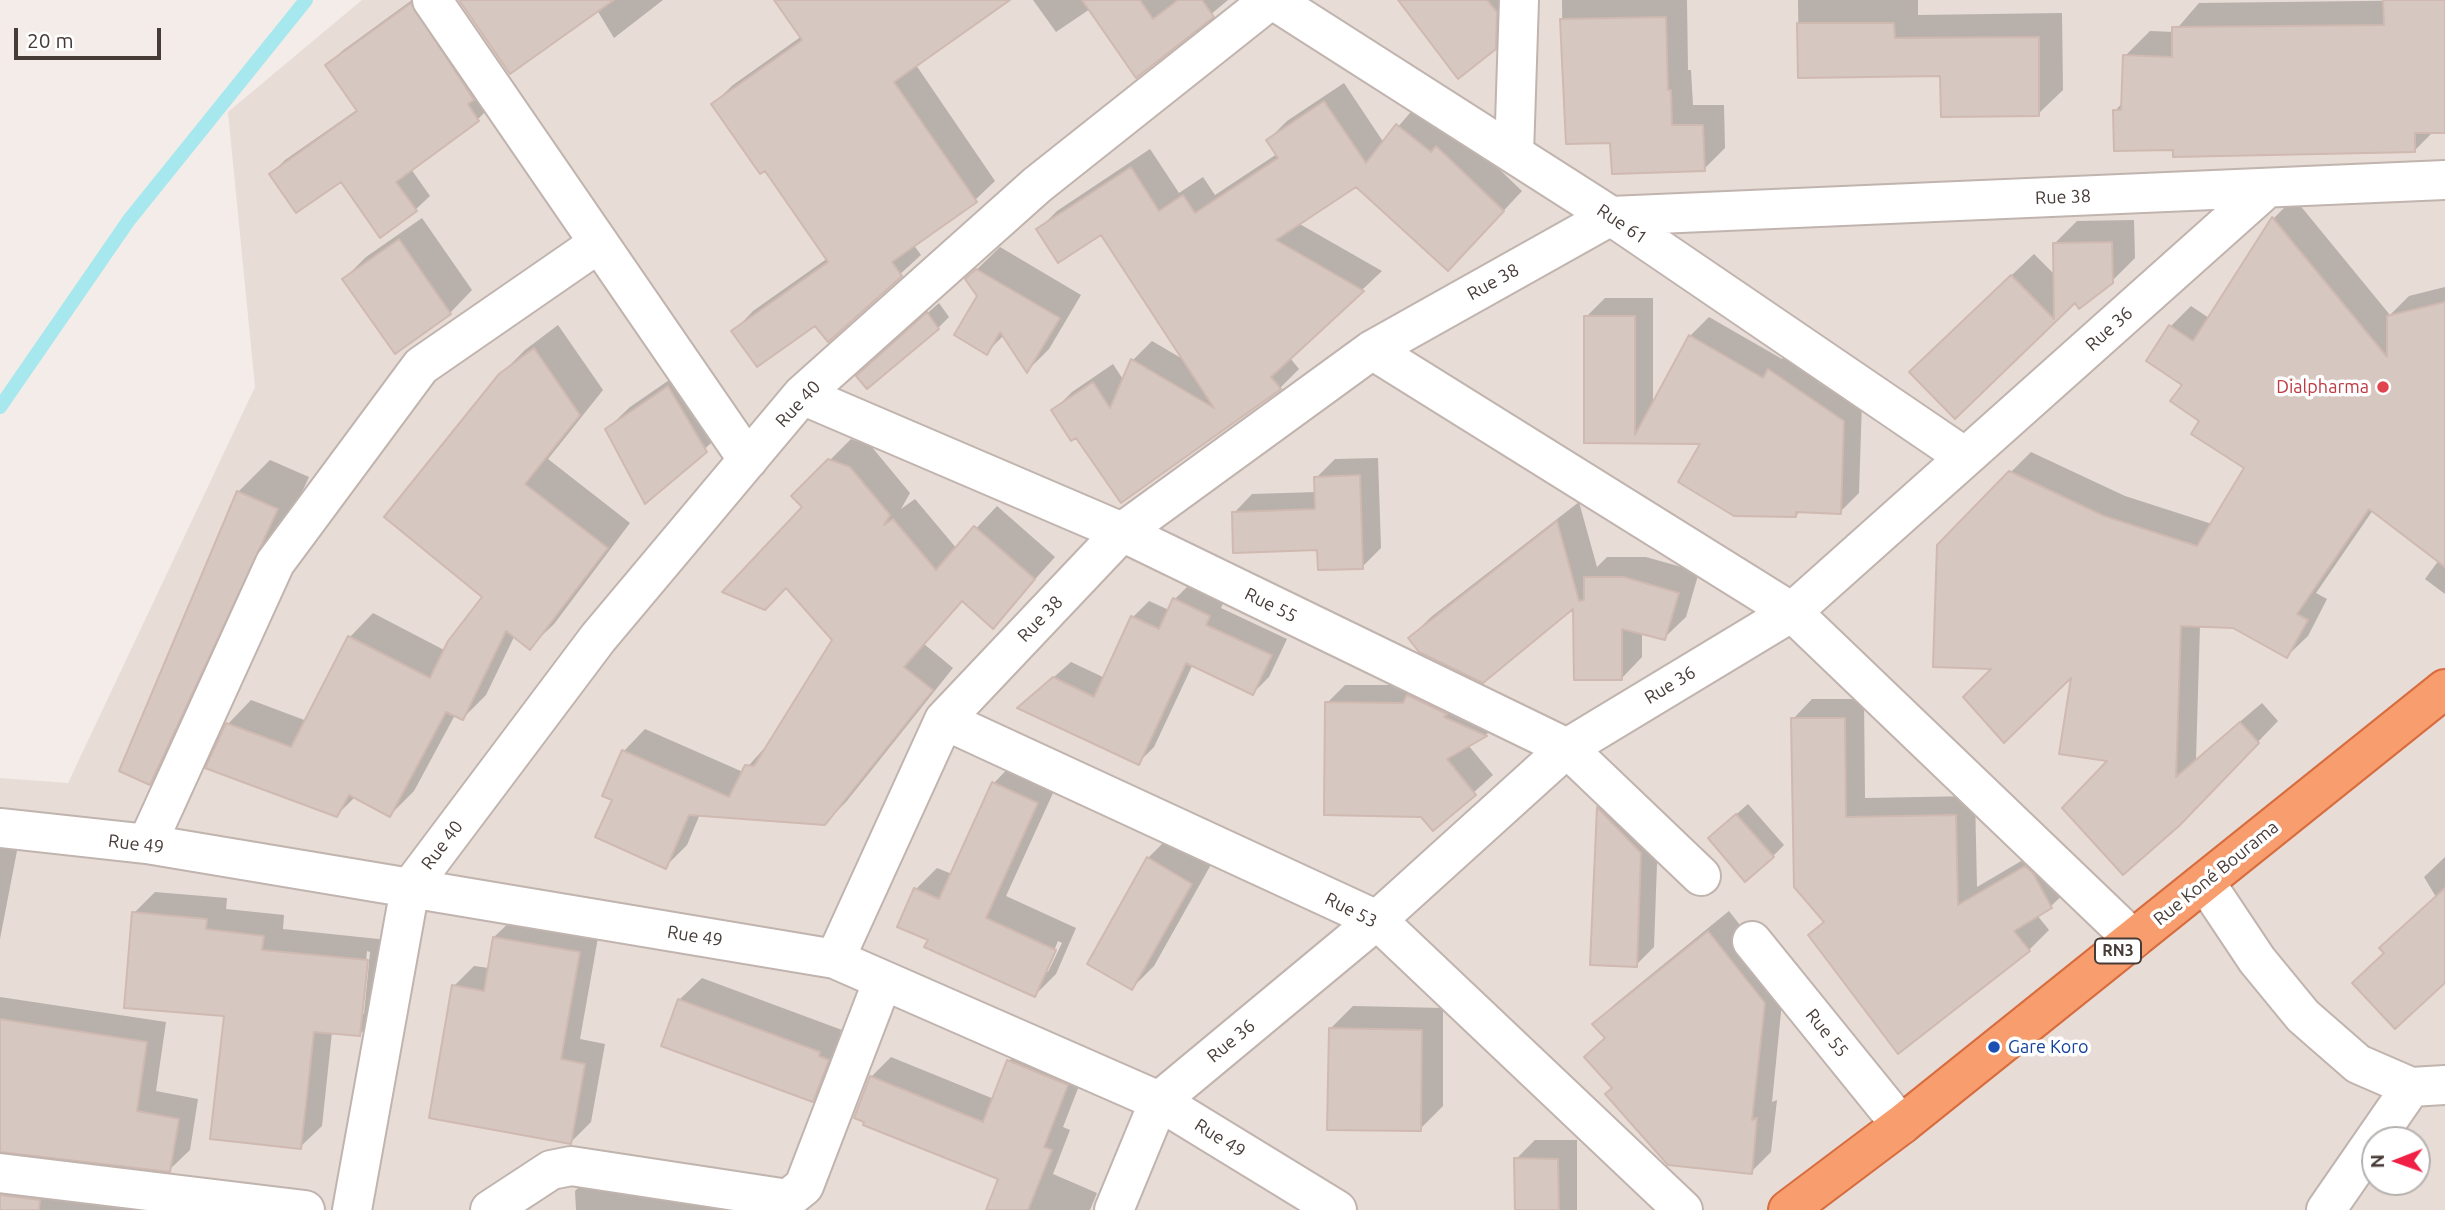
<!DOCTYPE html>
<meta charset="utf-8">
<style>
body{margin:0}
#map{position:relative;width:2445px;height:1210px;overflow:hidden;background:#f3ece8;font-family:Ubuntu,sans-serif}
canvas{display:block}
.north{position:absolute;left:2361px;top:1126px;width:70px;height:70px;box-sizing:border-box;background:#fff;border:2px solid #b5b1af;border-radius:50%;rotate:269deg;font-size:19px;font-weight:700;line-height:28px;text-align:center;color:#463b37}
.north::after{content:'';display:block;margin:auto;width:24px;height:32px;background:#f12146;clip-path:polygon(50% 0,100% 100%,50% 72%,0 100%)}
.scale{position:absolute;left:14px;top:28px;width:147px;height:32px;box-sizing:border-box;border:4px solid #463b37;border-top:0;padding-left:9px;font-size:21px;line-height:24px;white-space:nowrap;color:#463b37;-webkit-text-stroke:5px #fff;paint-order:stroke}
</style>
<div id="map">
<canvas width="2445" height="1210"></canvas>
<div class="north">N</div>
<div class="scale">20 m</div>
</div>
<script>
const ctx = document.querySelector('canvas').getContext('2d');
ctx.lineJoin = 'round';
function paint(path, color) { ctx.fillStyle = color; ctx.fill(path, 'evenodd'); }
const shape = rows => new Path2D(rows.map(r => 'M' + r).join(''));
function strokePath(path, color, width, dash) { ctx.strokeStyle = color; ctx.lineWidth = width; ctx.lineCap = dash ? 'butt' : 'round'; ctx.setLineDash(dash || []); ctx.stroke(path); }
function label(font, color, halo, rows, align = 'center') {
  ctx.font = font + ' Ubuntu,sans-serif'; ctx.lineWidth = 7; ctx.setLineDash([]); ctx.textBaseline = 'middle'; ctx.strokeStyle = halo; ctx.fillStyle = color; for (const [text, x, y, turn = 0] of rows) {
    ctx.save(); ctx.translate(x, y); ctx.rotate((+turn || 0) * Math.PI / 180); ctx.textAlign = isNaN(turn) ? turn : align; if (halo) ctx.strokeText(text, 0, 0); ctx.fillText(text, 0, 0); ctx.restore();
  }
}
const residential = shape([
 [362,0,2445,0,2445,1210,0,1210,0,778,68,783,255,387,228,112],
 [2375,1140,2417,1140,2417,1182,2375,1182]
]);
const shadow = shape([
 [412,0,420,0,492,105,478,119,411,169,430,196,415,210,342,179,271,174,285,160,358,109,328,65,342,51],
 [473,0,663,0,614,38,597,10],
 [776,0,1007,0,916,65,995,181,975,200,913,244,921,255,828,340,815,324,734,331,753,311,828,258,765,168,713,104,733,85,802,36],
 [1033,0,1228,0,1137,76,1090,9,1056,32],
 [1401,0,1515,0,1514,28,1494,48],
 [1562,0,1687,0,1688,70,1691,70,1693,105,1724,105,1725,148,1704,169,1612,142,1563,89],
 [1798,0,1918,0,1918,15,2062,13,2063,90,2038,114,1942,75,1799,76],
 [2445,0,2445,131,2434,131,2414,151,2174,149,2115,111,2123,102,2125,56,2150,31,2174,32,2199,3],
 [1344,83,1384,143,1416,106,1457,129,1522,191,1467,250,1356,184,1298,223,1382,271,1290,358,1299,369,1280,388,1121,500,1077,435,1053,411,1072,392,1113,364,1124,381,1133,360,1152,341,1186,361,1102,233,1038,230,1057,211,1150,149,1179,193,1203,177,1215,195,1277,154,1268,140,1287,121],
 [2294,198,2390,315,2409,296,2445,287,2445,594,2425,579,2439,560,2373,510,2316,593,2327,599,2308,636,2287,656,2234,626,2200,625,2196,759,2262,703,2278,721,2199,803,2110,760,2073,673,1995,667,2010,473,2031,452,2125,496,2212,524,2247,468,2201,421,2184,384,2170,327,2191,306,2209,318,2274,218],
 [422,218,472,290,450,313,344,279,366,257],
 [2134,220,2135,258,2112,281,2075,301,1955,416,1934,349,2034,254,2055,275,2055,243,2077,221],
 [1000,247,1081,295,1049,349,1027,371,1004,335,986,353,979,296,967,279],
 [1605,298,1653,298,1653,404,1690,336,1709,317,1782,359,1789,351,1862,401,1859,493,1840,512,1800,511,1796,516,1703,443,1586,441,1586,317],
 [939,303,949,317,938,328,869,365],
 [558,325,603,390,548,459,630,523,554,624,530,647,515,635,486,695,463,718,455,715,414,791,390,815,356,796,337,815,228,724,251,700,307,721,350,637,373,613,446,651,485,596,500,375,525,350],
 [691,365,728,428,645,502,607,429,630,407],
 [851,439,871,446,910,493,901,509,915,499,957,549,997,506,1055,557,993,626,964,600,924,644,953,668,846,802,824,824,700,814,687,845,665,867,614,799,604,795,624,751,645,729,743,772,768,744,835,640,805,507,794,496],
 [1378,458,1381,548,1362,567,1234,513,1252,494,1317,492,1316,478,1335,459],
 [270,460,309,477,182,751,150,783,238,492],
 [1579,502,1597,567,1607,557,1646,557,1699,572,1686,617,1664,638,1642,633,1642,657,1621,679,1575,605,1410,638,1431,617],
 [1191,583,1225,599,1221,608,1287,639,1269,677,1253,693,1193,664,1154,747,1138,763,1020,707,1071,662,1105,678,1133,617,1149,601,1169,610,1175,599],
 [1345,685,1418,685,1503,717,1486,735,1468,745,1493,775,1433,829,1327,703],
 [1812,699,1864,699,1865,798,1975,796,1977,887,2045,847,2071,887,2051,906,2037,915,2049,930,2029,950,1810,935,1825,920,1793,719],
 [1015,761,1058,782,1006,896,1076,928,1056,974,1035,995,930,939,916,889,937,868,952,874,994,783],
 [1058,941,1062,943,1048,972,1045,972],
 [1615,790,1658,835,1654,947,1636,965,1592,964,1598,807],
 [1748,804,1784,845,1773,856,1722,827],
 [0,821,21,830,0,939],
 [1170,836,1213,861,1154,966,1132,988,1148,858],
 [2445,857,2445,980,2386,952,2436,897,2424,877],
 [155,892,227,898,226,909,284,915,283,929,388,940,381,1013,359,1035,332,1032,322,1126,300,1147,226,1014,134,913],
 [367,951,370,952,364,1014,361,1014],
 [1729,911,1784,982,1772,1102,1777,1100,1771,1152,1751,1172,1614,1088,1607,1037,1595,1024,1615,1004],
 [515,917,599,932,580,1039,605,1044,591,1122,571,1142,454,986,474,966,489,968,494,937],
 [702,978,842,1030,840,1033,850,1037,834,1078,812,1100,679,1000],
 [0,997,166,1022,156,1091,198,1099,190,1150,169,1170,0,1133],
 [1353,1006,1443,1008,1443,1106,1420,1129,1330,1029],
 [1028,1042,1087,1065,1063,1127,1070,1130,1053,1174,1097,1193,1090,1210,988,1210,1000,1179,871,1077,891,1057,994,1099,1009,1061],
 [1535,1140,1577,1140,1577,1210,1517,1210,1516,1159],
 [607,1159,775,1210,576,1210,575,1191],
 [23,1174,136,1210,0,1210,0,1197]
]);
const stream = shape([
 [0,407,129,220,306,0]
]);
const building = shape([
 [459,0,614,0,510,74,459,0],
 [774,0,1010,0,894,82,977,202,892,262,902,276,828,342,815,326,757,367,731,331,828,262,765,171,760,174,711,104,802,40,774,0],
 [1082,0,1140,0,1153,19,1178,0,1202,0,1214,17,1136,78,1082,0],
 [1398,0,1487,0,1497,12,1496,49,1458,79,1398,0],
 [2383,0,2445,0,2445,133,2415,133,2415,152,2173,157,2173,150,2114,151,2113,110,2121,110,2123,55,2172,57,2172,27,2384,25,2383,0],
 [411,3,474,100,468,104,479,121,396,182,417,211,380,238,341,182,296,213,269,174,357,111,325,65,411,3],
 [1666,17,1668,90,1671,90,1672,125,1703,125,1705,171,1612,174,1610,143,1566,144,1560,19,1666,17],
 [1797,23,1894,23,1895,38,2039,37,2039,116,1941,117,1940,76,1798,78,1797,23],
 [1324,101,1366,163,1396,124,1431,152,1436,146,1504,211,1448,271,1356,187,1276,240,1364,291,1271,377,1281,389,1121,503,1076,438,1071,441,1051,410,1093,382,1110,408,1131,359,1214,408,1101,235,1058,263,1036,229,1131,167,1159,211,1183,195,1195,213,1278,158,1266,140,1324,101],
 [2272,217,2387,357,2387,316,2445,302,2445,567,2369,509,2297,614,2308,620,2287,658,2233,628,2181,626,2176,777,2240,722,2259,743,2179,826,2123,875,2062,808,2107,761,2059,754,2071,678,2004,743,1963,697,1991,669,1933,667,1937,545,2009,471,2104,516,2197,546,2244,468,2191,434,2199,421,2170,401,2182,385,2146,361,2169,325,2193,341,2272,217],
 [399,239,451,314,395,354,342,279,399,239],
 [2112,242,2113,283,2079,309,2075,303,1955,419,1909,372,2011,275,2054,319,2053,243,2112,242],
 [976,269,1060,318,1027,373,1000,332,987,355,954,335,977,296,965,279,976,269],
 [927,312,939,329,867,389,856,376,927,312],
 [1584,316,1635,316,1635,435,1689,335,1763,378,1768,369,1844,421,1841,514,1796,512,1796,517,1734,516,1678,482,1700,444,1584,443,1584,316],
 [534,348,580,415,525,484,608,548,530,650,506,631,463,720,446,712,390,817,349,795,337,817,205,768,226,723,291,747,348,636,430,678,448,641,482,597,384,517,499,374,534,348],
 [668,386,707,452,645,504,605,429,668,386],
 [828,459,850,467,890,515,884,525,893,519,936,570,974,526,1035,579,993,629,962,601,904,667,933,690,825,825,689,815,666,869,595,837,612,800,602,796,622,750,729,797,745,765,754,766,832,640,786,588,765,610,722,592,802,507,791,496,828,459],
 [1360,475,1363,569,1318,570,1317,550,1233,553,1232,512,1315,509,1314,477,1360,475],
 [237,491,278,509,150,785,119,771,237,491],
 [1557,521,1579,601,1584,600,1584,577,1624,577,1679,593,1665,640,1622,629,1622,680,1574,680,1573,609,1483,683,1419,652,1408,638,1557,521],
 [1173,598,1210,616,1206,625,1272,655,1253,695,1186,663,1139,765,1017,708,1053,677,1094,697,1131,616,1159,629,1173,598],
 [1407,695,1447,714,1444,717,1487,736,1447,759,1476,795,1433,831,1421,817,1324,815,1325,702,1403,703,1407,695],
 [1791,718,1845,718,1846,817,1956,815,1958,905,2025,866,2033,873,2052,908,2014,931,2030,951,1898,1054,1808,935,1824,922,1794,887,1791,718],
 [992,782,1038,803,986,918,1056,950,1035,997,924,947,928,940,897,927,914,888,939,899,992,782],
 [1597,807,1641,853,1637,967,1590,965,1597,807],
 [1736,814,1774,857,1745,882,1708,838,1736,814],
 [1147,857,1192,884,1132,990,1087,964,1147,857],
 [2445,888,2445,983,2395,1029,2352,983,2384,953,2379,948,2445,888],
 [132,912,207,919,206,929,264,936,262,950,368,960,360,1036,314,1032,301,1149,210,1139,224,1016,124,1008,132,912],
 [1708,931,1765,1003,1752,1120,1757,1118,1752,1174,1668,1165,1605,1094,1612,1088,1584,1057,1605,1038,1592,1024,1708,931],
 [493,937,580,952,561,1059,585,1064,571,1144,429,1118,452,985,484,991,493,937],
 [678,999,820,1052,819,1056,829,1060,813,1102,661,1046,678,999],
 [0,1019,147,1042,137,1111,179,1119,170,1172,0,1152,0,1019],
 [1329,1028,1422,1030,1421,1131,1327,1130,1329,1028],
 [1007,1060,1068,1085,1044,1147,1052,1150,1028,1210,986,1210,998,1179,863,1125,864,1122,854,1118,870,1076,983,1122,1007,1060],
 [1514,1158,1558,1159,1559,1210,1515,1210,1514,1158],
 [0,1195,40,1200,39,1210,0,1210,0,1195]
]);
const minor = shape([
 [432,0,748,460],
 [1273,0,1611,216,1965,457],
 [1514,154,1519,0],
 [1372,350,1792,612,2133,939],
 [802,395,1122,532,1567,748,1701,876],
 [944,720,1377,920,1683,1210],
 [0,828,147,844,835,959,1159,1101,1337,1210],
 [147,844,275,563,421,366,599,243],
 [2205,882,2257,960,2303,1016,2358,1064,2411,1087,2445,1085],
 [1752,941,1901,1125],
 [835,959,944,720,1122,532,1372,350,1611,216,2445,180],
 [0,1173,305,1210],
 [352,1210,410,888,598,638,802,395,1037,185,1270,0],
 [490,1210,551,1170,571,1166,788,1199,804,1186,883,980],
 [1114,1210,1159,1101,1377,920,1567,748,1792,612,2267,188],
 [2326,1210,2411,1087]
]);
const highway = shape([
 [1788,1210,1901,1125,2445,689]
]);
const markers = [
 [2383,387,7,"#e0444e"],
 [1994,1047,7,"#1a4fb4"]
];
const shields = [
 [2118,951,46]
];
const shieldNames = [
 ["RN3",2118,951]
];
const streetNames = [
 ["Rue 38",2063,197,-2],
 ["Rue 61",1622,224,34],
 ["Rue 38",1493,282,-29],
 ["Rue 36",2109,329,-42],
 ["Rue 40",798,404,-47],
 ["Rue 55",1271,605,26],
 ["Rue 38",1040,619,-46],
 ["Rue 36",1670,685,-31],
 ["Rue 49",136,844,7],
 ["Rue 40",442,845,-53],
 ["Rue Koné Bourama",2216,873,-39],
 ["Rue 53",1351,910,27],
 ["Rue 49",695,936,9],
 ["Rue 55",1827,1033,51],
 ["Rue 36",1231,1041,-40],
 ["Rue 49",1220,1138,32]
];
const healthNames = [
 ["Dialpharma",2369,387]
];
const transitNames = [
 ["Gare Koro",2008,1047]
];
paint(residential, '#e7dcd6');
paint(shadow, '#0003');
strokePath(stream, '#a6e8ed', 14);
paint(building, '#d7c7c1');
strokePath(building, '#cfb9b1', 2);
strokePath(minor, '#c1b4ae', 42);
strokePath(highway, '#d76c3e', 42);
strokePath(minor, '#fff', 38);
strokePath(highway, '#f89d6e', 38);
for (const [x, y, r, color] of markers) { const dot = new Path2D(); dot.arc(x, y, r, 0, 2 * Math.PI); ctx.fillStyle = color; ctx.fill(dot); strokePath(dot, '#fff', 2.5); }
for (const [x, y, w] of shields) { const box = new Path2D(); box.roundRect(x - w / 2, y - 12.5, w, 25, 5); ctx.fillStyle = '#fff'; ctx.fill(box); strokePath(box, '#463b37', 2); }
label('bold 16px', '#463b37', null, shieldNames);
label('18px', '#463b37', '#fff', streetNames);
label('18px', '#be3a42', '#fff', healthNames, 'right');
label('18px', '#164399', '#fff', transitNames, 'left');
</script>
